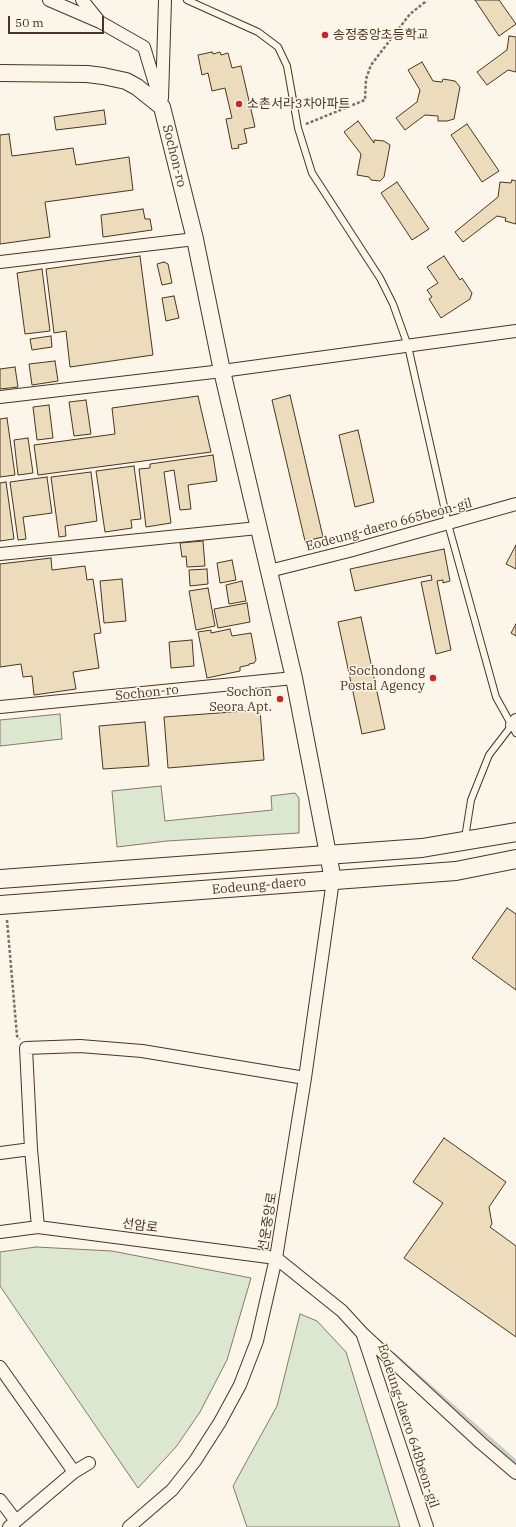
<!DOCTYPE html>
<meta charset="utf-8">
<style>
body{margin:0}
#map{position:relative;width:516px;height:1527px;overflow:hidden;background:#fbf6e9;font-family:"IBM Plex Serif",serif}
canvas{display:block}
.scale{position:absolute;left:8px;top:16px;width:96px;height:18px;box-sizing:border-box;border:2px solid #4a3520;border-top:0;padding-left:5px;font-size:12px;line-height:14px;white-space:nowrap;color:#4a3520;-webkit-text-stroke:3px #fbf6e9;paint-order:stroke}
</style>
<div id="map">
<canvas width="516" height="1527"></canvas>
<div class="scale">50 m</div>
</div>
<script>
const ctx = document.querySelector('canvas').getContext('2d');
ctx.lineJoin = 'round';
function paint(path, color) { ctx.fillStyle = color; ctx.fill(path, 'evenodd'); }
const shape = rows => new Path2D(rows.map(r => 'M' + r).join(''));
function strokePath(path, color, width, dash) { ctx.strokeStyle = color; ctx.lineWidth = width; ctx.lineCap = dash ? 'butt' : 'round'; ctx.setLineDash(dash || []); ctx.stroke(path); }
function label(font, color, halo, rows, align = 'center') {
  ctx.font = font + ' "IBM Plex Serif","Noto Sans KR",serif'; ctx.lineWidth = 3; ctx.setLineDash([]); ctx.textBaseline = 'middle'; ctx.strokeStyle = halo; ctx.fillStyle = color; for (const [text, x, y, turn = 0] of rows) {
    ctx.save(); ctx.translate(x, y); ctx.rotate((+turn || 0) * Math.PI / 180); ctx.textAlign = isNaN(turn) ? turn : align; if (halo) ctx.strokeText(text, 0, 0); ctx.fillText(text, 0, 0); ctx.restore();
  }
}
const green = shape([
 [60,714,62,739,0,746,0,720,60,714],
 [161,786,165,821,272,810,271,796,295,793,299,798,299,833,167,841,117,847,112,791,161,786],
 [36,1247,112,1251,251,1278,227,1360,200,1412,176,1447,138,1488,0,1286,0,1252,36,1247],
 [300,1314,317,1321,346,1352,400,1527,247,1527,233,1486,277,1406,300,1314]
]);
const stream = shape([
 [393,1354,516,1462]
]);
const building = shape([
 [475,0,499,0,516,24,499,36,475,0],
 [509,36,516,37,516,72,508,70,487,85,477,72,507,50,509,36],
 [212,52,213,54,220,52,221,55,228,53,232,68,241,66,255,127,244,129,247,143,238,145,239,148,232,149,226,119,232,118,225,88,212,91,208,73,202,75,198,55,212,52],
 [422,62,433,81,442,82,443,79,455,81,460,87,454,119,447,121,438,121,438,116,425,115,405,130,396,118,417,102,420,90,408,70,422,62],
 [104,110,106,124,56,130,54,117,104,110],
 [358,121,374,143,374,140,384,141,390,145,384,177,380,181,371,180,369,177,357,175,361,154,344,132,358,121],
 [467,124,499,171,482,182,451,135,467,124],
 [9,134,12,156,73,148,76,165,129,157,133,190,45,202,50,237,0,244,0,135,9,134],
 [512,180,516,181,516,224,505,221,506,218,497,216,463,242,455,232,498,197,500,182,511,183,512,180],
 [397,182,429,229,412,240,381,193,397,182],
 [143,209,145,219,150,219,152,230,103,237,101,215,143,209],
 [140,256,153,355,70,367,66,331,54,333,46,269,140,256],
 [444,256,460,280,462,278,472,293,470,299,441,318,429,299,432,297,427,290,438,283,427,267,444,256],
 [164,262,168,264,172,283,162,285,157,264,164,262],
 [42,269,50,331,25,334,17,273,42,269],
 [174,296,179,318,166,321,162,298,174,296],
 [51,336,52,347,32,350,30,339,51,336],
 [55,361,58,381,32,385,29,364,55,361],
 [15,367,18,387,0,389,0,369,15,367],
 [290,395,323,537,305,541,272,400,290,395],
 [198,396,211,452,38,475,34,445,115,434,112,408,198,396],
 [86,400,91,434,74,436,69,402,86,400],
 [49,405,53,438,37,440,33,407,49,405],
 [7,418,15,475,0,477,0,419,7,418],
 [358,430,374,502,355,507,339,435,358,430],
 [28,438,33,473,18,475,14,440,28,438],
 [213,455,217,481,188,485,191,509,180,510,174,470,164,472,171,523,146,527,139,469,150,468,150,464,213,455],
 [134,466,141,519,131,520,132,528,105,532,96,471,134,466],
 [91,472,97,521,65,526,66,536,59,537,51,477,91,472],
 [47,477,52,513,23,517,26,539,18,540,10,482,47,477],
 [6,482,14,539,0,541,0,483,6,482],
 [203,541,205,566,187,567,186,556,182,557,180,543,203,541],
 [516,545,516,569,506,564,516,545],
 [444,549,450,581,443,583,443,580,437,581,451,650,436,654,421,582,432,580,431,575,355,591,350,569,444,549],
 [51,558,52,570,85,566,87,580,93,579,101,633,94,634,99,668,73,672,76,689,34,695,32,676,23,677,21,664,0,667,0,564,51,558],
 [232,560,236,580,220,583,217,563,232,560],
 [207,569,208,584,190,586,189,570,207,569],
 [122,579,126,621,104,623,100,581,122,579],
 [242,581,246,601,229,604,226,585,242,581],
 [208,588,215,626,196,630,189,591,208,588],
 [247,603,250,622,218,628,214,609,247,603],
 [361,617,385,729,362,734,338,622,361,617],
 [516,624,516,636,511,633,516,624],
 [230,629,232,636,251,633,256,660,254,663,249,664,249,665,240,667,240,671,207,678,198,632,211,630,211,633,230,629],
 [192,640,194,666,171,668,169,642,192,640],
 [260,710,264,760,168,768,164,717,260,710],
 [145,722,149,766,103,769,99,726,145,722],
 [507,908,516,914,516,990,472,958,507,908],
 [444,1138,506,1182,489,1207,492,1224,490,1227,516,1246,516,1337,404,1258,443,1203,413,1182,444,1138]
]);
const path = shape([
 [306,124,365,100,366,79,371,65,410,14,425,2,425,0],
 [7,920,17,1036,20,1039]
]);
const lane = shape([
 [187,0,258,32,278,47,287,66,298,128,312,173,380,278,393,304,408,346,448,524,496,697,516,733],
 [465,838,471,800,489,755,512,725]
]);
const street = shape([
 [49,0,100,22,144,47,162,107],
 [82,0,99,21],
 [162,98,165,0],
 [0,262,195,239],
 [0,397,222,371,516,331],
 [0,554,258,528],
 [269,571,349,551,516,504],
 [0,707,294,678],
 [512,725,516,720],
 [0,1153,31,1149],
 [38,1227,31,1149,26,1048,80,1046,142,1051,305,1078],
 [0,1232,38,1227,276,1258,342,1311,363,1334,481,1443,516,1473],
 [363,1335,427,1527],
 [0,1367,74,1472],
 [0,1500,16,1521],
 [9,1527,74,1472,89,1463],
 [129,1527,172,1490,195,1461,220,1422,240,1385,257,1341,276,1258,305,1078,333,880]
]);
const secondary = shape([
 [0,73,87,74,103,76,126,81,137,87,162,107,195,239,222,371,294,678,333,880]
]);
const primary = shape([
 [0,879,422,848,516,832],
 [0,905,456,871,516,859]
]);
const markers = [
 [325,35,4,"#c62828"],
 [239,104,4,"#c62828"],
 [433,678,4,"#c62828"],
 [280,699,4,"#c62828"]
];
const poiNames = [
 ["송정중앙초등학교",333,35],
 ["소촌서라3차아파트",247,104],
 ["Sochondong",425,671,"right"],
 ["Postal Agency",425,686,"right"],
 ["Sochon",272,692,"right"],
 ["Seora Apt.",272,707,"right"]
];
const streetNames = [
 ["Sochon-ro",174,156,76],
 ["Eodeung-daero 665beon-gil",389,525,-15],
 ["Sochon-ro",147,693,-6],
 ["Eodeung-daero",259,886,-5],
 ["선운중앙로",268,1222,-81],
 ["선암로",140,1226,7],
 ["Eodeung-daero 648beon-gil",408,1426,72]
];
paint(green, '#dce7d0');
strokePath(green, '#887966', 1);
strokePath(stream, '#c9cecd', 4);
paint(building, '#ecdcbc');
strokePath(building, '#4a3520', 1);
strokePath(lane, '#4a3520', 8);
strokePath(street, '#4a3520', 14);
strokePath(secondary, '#4a3520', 18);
strokePath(primary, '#4a3520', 20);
strokePath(path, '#7f6f5c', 2.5, [3, 2]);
strokePath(lane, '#fbf6e9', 6);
strokePath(street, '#fbf6e9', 12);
strokePath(secondary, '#fbf6e9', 16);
strokePath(primary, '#fbf6e9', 18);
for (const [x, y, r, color] of markers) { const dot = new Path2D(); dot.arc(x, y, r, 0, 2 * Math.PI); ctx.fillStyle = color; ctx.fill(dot); strokePath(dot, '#fbf6e9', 1.5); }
label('13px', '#4a3520', '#fbf6e9', poiNames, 'left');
label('13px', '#4a3520', '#fbf6e9', streetNames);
</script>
